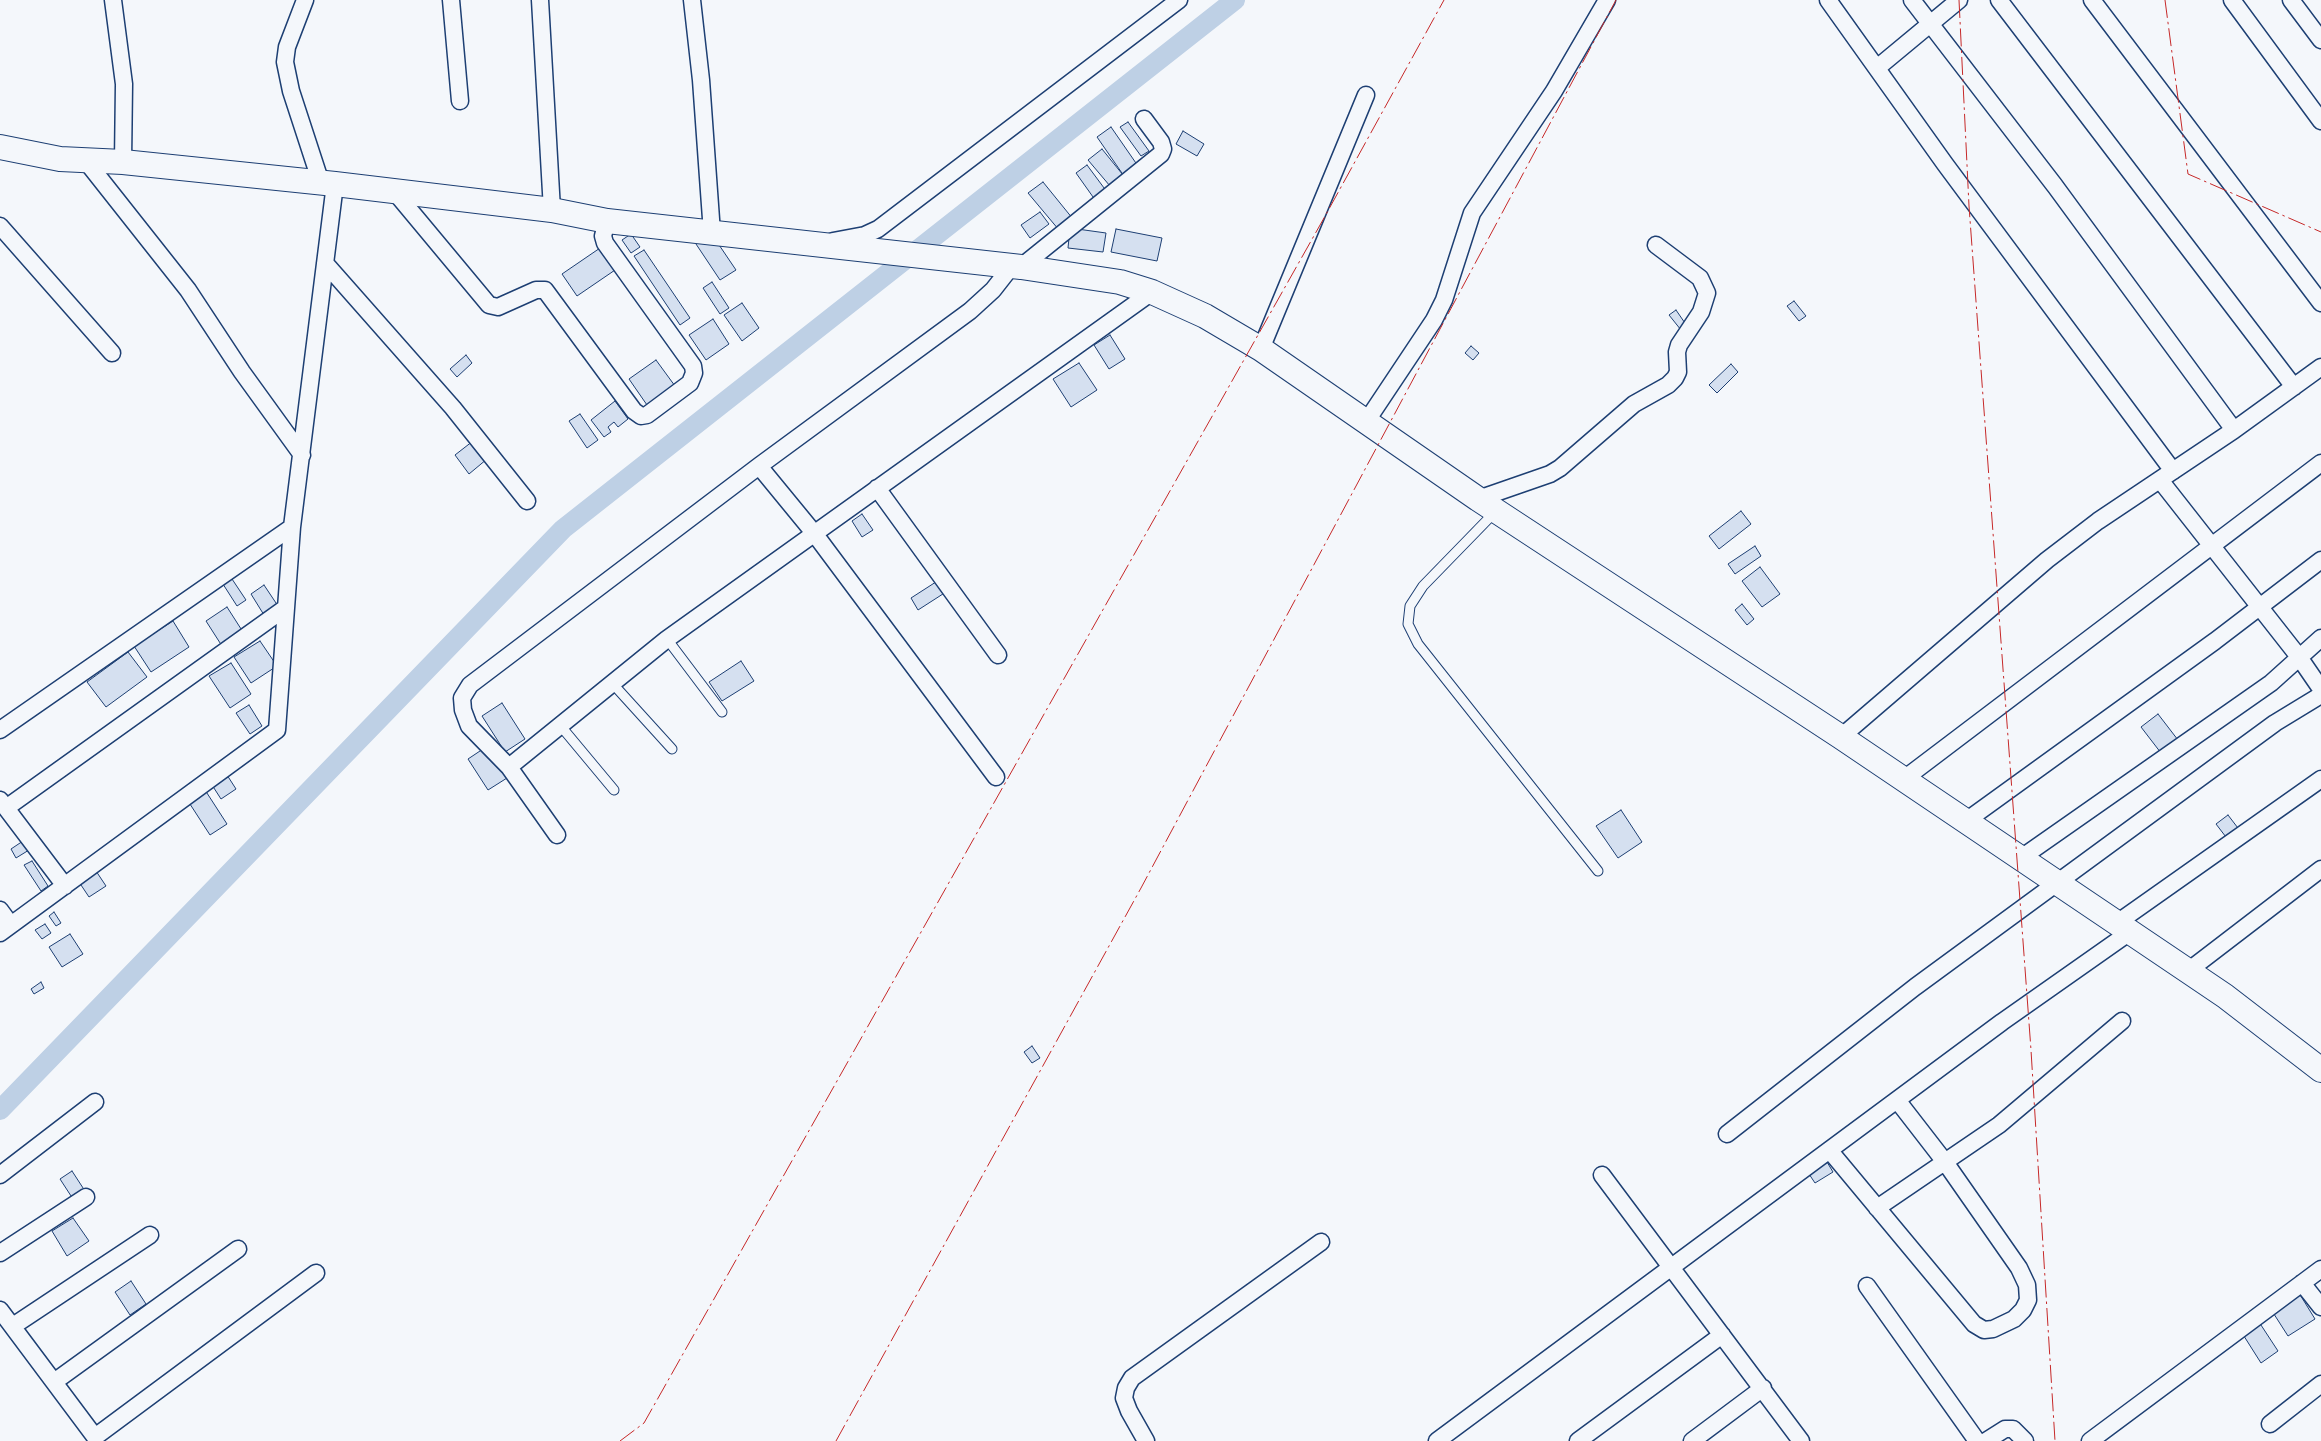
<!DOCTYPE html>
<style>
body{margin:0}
canvas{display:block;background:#f4f7fb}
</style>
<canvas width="2321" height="1441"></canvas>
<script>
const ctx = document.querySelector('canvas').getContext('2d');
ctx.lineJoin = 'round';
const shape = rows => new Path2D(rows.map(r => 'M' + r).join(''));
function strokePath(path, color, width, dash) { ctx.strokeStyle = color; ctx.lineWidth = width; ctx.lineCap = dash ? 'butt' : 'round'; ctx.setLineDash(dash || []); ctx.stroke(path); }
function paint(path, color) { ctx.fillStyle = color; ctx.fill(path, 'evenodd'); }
const canal = shape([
 [0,1110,563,529,1235,0]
]);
const building = shape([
 [1128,122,1149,151,1141,156,1120,127,1128,122],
 [1111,127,1138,166,1124,176,1097,137,1111,127],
 [1183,131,1204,144,1197,156,1176,144,1183,131],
 [1102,149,1123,175,1110,186,1088,160,1102,149],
 [1087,165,1110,196,1098,204,1076,173,1087,165],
 [1043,182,1073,219,1059,230,1028,193,1043,182],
 [1040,212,1049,224,1030,238,1021,225,1040,212],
 [1070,228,1106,233,1103,252,1068,248,1070,228],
 [1116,229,1162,238,1157,261,1111,252,1116,229],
 [711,233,736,270,720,280,696,244,711,233],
 [631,234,640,247,631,253,622,240,631,234],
 [603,246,618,268,577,296,562,274,603,246],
 [644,250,690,318,680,325,634,256,644,250],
 [712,282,729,308,720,314,703,288,712,282],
 [1794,301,1806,316,1799,321,1787,306,1794,301],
 [742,303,759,328,742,341,724,315,742,303],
 [1676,310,1687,326,1681,330,1669,315,1676,310],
 [713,319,729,344,706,360,689,335,713,319],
 [1110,335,1125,359,1109,369,1094,345,1110,335],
 [1471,346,1479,353,1473,360,1465,353,1471,346],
 [466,355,472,363,457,377,450,369,466,355],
 [656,360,675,386,647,405,629,379,656,360],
 [1079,363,1097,390,1071,407,1053,379,1079,363],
 [1731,364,1738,372,1717,393,1709,385,1731,364],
 [615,401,628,419,618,427,614,422,608,427,611,432,604,437,591,420,615,401],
 [580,414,598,440,587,448,569,421,580,414],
 [473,441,487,459,469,474,455,455,473,441],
 [1741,511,1751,524,1719,549,1709,536,1741,511],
 [862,514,873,530,862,537,852,521,862,514],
 [1755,546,1761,556,1735,574,1728,564,1755,546],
 [1760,567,1780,594,1762,607,1742,581,1760,567],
 [230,576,246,600,237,606,221,581,230,576],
 [939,580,946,592,918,610,911,598,939,580],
 [264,585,278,606,264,615,251,594,264,585],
 [1742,604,1754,619,1747,625,1735,610,1742,604],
 [227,607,243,632,222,646,206,621,227,607],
 [173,621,189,647,151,672,134,646,173,621],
 [260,641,277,666,251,683,234,657,260,641],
 [128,652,147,677,106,707,87,682,128,652],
 [741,661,754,681,722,701,709,682,741,661],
 [231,663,251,694,230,708,209,676,231,663],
 [502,703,525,739,505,752,482,716,502,703],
 [249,705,262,726,250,734,236,713,249,705],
 [2158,714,2178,740,2161,753,2141,727,2158,714],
 [486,747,507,778,488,790,468,759,486,747],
 [227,775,236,789,221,799,212,785,227,775],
 [205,790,227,824,210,835,188,801,205,790],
 [1621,810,1642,842,1618,858,1596,826,1621,810],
 [2228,815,2241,832,2229,841,2216,824,2228,815],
 [23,841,29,850,16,858,11,849,23,841],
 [32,861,48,886,41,891,24,865,32,861],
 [96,871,106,886,89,897,79,882,96,871],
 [54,912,61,923,56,926,49,916,54,912],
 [45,924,51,933,42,939,35,930,45,924],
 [70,934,83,954,62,967,49,947,70,934],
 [41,982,44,988,34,994,31,989,41,982],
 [1032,1046,1040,1058,1032,1063,1024,1052,1032,1046],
 [1827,1162,1833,1172,1815,1183,1809,1174,1827,1162],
 [72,1171,85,1191,73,1199,60,1179,72,1171],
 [73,1218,89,1241,67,1256,52,1231,73,1218],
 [131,1281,146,1304,130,1315,115,1292,131,1281],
 [2299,1293,2315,1319,2288,1336,2272,1311,2299,1293],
 [2259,1322,2278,1351,2261,1363,2242,1333,2259,1322]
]);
const lane = shape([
 [1495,512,1423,586,1410,606,1408,624,1418,644,1598,871],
 [667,639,722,712],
 [613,684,672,749],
 [559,724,614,790]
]);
const street = shape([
 [113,0,124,84,123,162],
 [305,0,287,47,285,62,291,91,321,183],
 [451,0,460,101],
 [540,0,552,210],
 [692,0,701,80,712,233],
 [1828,0,1945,164,2173,471],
 [1912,0,2055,186,2234,430],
 [1999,0,2294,387],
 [2092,0,2321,303],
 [2232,0,2321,121],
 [2291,0,2321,40],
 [1877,68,1959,0],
 [86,161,188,290,242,372,302,455],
 [394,191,489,305,498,307,536,290,545,290,634,411,641,416,647,415,690,383,694,373,693,366,605,243,603,236,607,221],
 [0,226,112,353],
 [833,241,865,235,878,229,1179,0],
 [325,263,453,408,527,501],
 [1021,267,1161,154,1163,149,1161,142,1144,119],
 [1261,349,1366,95],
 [1366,422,1434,320,1444,300,1472,213,1554,91,1607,0],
 [759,466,814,533,996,777],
 [2160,480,2299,657,2321,689],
 [877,488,998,655],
 [1478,499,1550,474,1560,468,1634,404,1668,385,1675,378,1678,372,1677,352,1679,345,1701,312,1707,293,1700,278,1656,245],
 [0,730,292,527],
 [1841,737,2047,560,2098,521,2234,430,2321,367],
 [509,767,667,639,1152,292],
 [1904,779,2321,463],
 [0,800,65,886],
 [6,808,284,609],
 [1966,821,2215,641,2321,560],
 [557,835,509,767,469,726,463,710,462,698,470,685,759,466,970,311,993,290,1011,267],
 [2021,858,2271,683,2321,638],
 [0,910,11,925],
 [2117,923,2321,779],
 [0,933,277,730,292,527,335,184],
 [2188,971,2321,869],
 [1727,1134,1915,987,2275,723,2321,695],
 [1830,1151,1974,1324,1984,1330,1993,1329,2014,1319,2023,1310,2028,1300,2027,1285,2019,1268,1945,1162,1897,1100],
 [0,1175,95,1102],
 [1602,1175,1801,1441],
 [1877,1208,1999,1125,2122,1021],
 [0,1253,86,1197],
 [2302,1283,2321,1307],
 [1867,1286,1977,1441],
 [0,1310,95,1437,316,1273],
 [13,1326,150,1235],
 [54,1382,238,1249],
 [2270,1424,2321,1384],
 [1146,1441,1129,1411,1124,1398,1126,1388,1132,1378,1321,1242],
 [1437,1441,2002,1022,2130,932],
 [1578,1441,1722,1335],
 [1692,1441,1763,1388],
 [1986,1441,2005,1429,2013,1429,2025,1441],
 [2090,1441,2321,1269]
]);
const secondary = shape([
 [0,147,60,159,123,162,335,184,552,210,607,221,1021,267,1120,282,1152,292,1205,316,1261,349,1478,499,1841,737,2188,971,2225,996,2321,1070]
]);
const power = shape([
 [1959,0,1969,206,2031,1050,2055,1441],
 [2165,0,2188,174,2321,232],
 [620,1441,644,1423,1324,218,1444,0],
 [836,1441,1141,888,1616,0]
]);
strokePath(canal, '#bed0e5', 20);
paint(building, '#d5e0f0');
strokePath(building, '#1d3f73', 1);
strokePath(lane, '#1d3f73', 11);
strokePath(street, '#1d3f73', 19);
strokePath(secondary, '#1d3f73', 26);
strokePath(lane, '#f4f7fb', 9);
strokePath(street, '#f4f7fb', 16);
strokePath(secondary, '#f4f7fb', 24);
strokePath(power, '#c62828', 1, [18, 4, 2.5, 4]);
</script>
